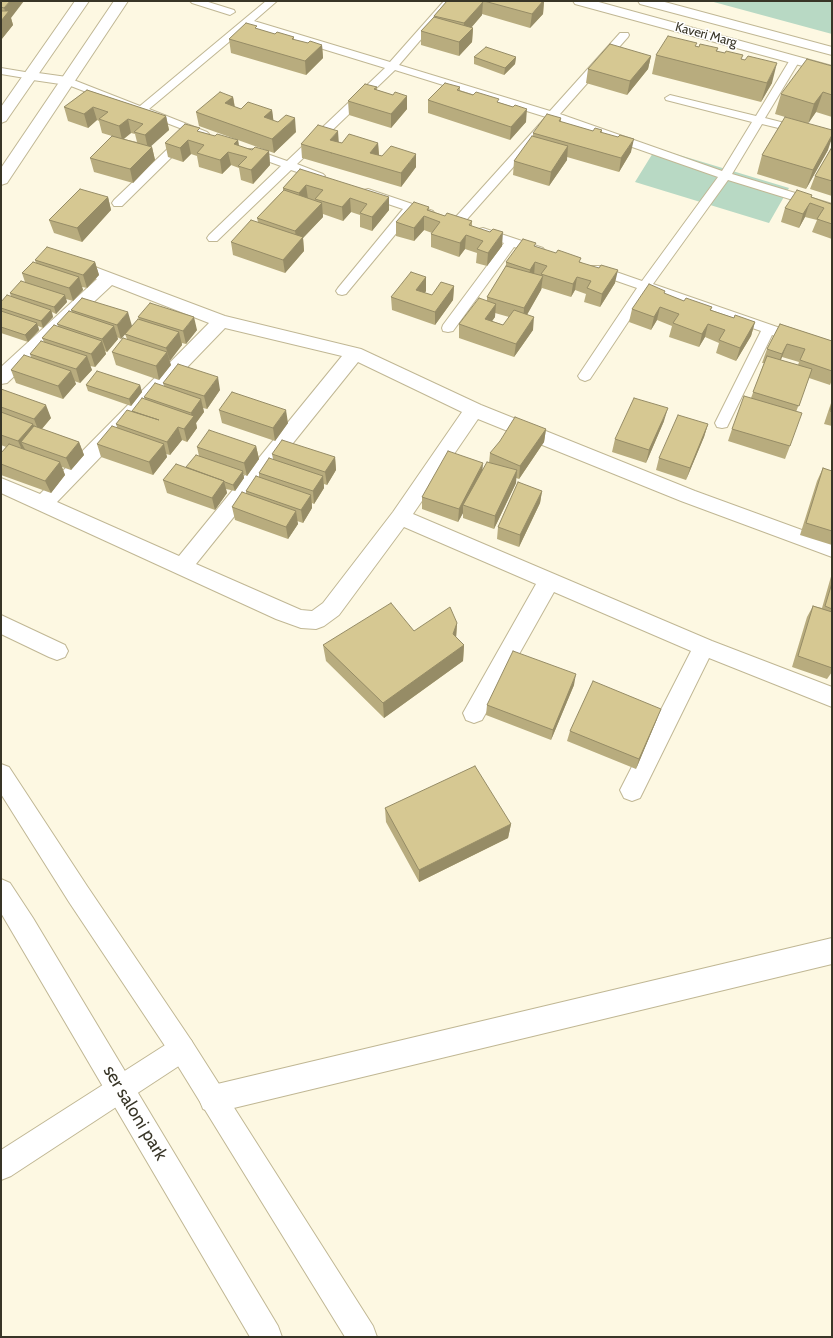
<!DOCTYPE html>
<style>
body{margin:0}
#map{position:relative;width:833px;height:1338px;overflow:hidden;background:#fdf8e2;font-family:Cabin,sans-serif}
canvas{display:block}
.frame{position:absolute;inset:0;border:2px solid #383527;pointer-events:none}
</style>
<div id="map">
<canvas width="833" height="1338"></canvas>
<div class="frame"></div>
</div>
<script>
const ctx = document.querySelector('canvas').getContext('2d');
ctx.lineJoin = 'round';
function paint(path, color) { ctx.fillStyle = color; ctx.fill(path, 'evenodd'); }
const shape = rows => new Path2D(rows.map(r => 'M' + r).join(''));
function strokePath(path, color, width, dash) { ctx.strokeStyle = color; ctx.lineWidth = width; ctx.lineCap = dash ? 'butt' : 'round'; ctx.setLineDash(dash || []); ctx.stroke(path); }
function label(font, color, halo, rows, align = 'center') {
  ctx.font = font + ' Cabin,sans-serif'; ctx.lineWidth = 3; ctx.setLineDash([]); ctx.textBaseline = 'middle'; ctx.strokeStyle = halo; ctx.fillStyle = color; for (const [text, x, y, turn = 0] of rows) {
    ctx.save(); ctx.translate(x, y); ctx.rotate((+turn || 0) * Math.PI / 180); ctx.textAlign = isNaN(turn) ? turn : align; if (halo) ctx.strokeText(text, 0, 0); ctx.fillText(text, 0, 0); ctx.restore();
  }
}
const green = shape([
 [710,1,832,1,832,34],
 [656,148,789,188,769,223,635,182]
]);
const service = shape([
 [190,1,205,1,234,10,235,12,230,15,192,3,190,1],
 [266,1,277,1,254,21,390,62,444,1,454,1,399,65,550,111,620,33,628,33,629,35,628,37,560,114,722,171,752,122,666,100,665,98,670,95,756,116,791,58,799,58,800,60,765,118,832,135,832,141,762,124,732,174,832,204,832,212,728,180,653,284,832,346,832,356,772,335,727,427,722,428,717,427,715,423,761,331,648,292,590,379,585,381,580,379,578,376,580,373,637,288,591,272,589,269,591,266,599,266,642,281,718,177,555,120,461,226,453,226,451,223,453,220,546,117,395,70,297,164,323,174,325,176,323,178,315,178,291,170,217,241,209,241,207,238,209,235,281,166,245,153,243,151,245,149,253,149,287,161,385,68,248,26,149,109,207,132,209,134,203,137,63,83,62,81,63,79,71,79,140,106,266,1],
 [1,68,31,73,36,76,31,79,1,74,1,68],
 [183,137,187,138,189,140,187,142,122,206,114,206,112,203,114,200,179,138,183,137],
 [368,189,433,211,435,214,433,217,429,218,413,213,346,294,342,295,338,294,336,291,338,288,403,209,364,196,362,193,364,190,368,189],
 [483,228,543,248,545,251,543,254,539,255,514,247,453,331,448,332,443,331,442,328,443,325,504,243,479,235,477,232,479,229,483,228]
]);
const minor = shape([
 [31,72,67,77,72,78,74,81,72,84,67,85,26,79,24,76,26,73,31,72],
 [71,258,225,316,361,349,481,405,695,491,832,541,832,557,681,501,478,419,413,514,712,641,832,687,832,707,709,658,640,798,632,801,624,798,620,790,691,651,554,592,482,720,474,723,466,720,463,713,536,584,404,527,339,615,324,626,316,629,301,628,276,619,1,493,1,478,40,494,209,323,112,285,7,383,1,384,1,367,97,279,65,267,63,263,65,259,71,258],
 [225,328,342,356,179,556,57,502,225,328],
 [358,362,462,412,393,512,323,603,312,611,301,610,196,564,358,362],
 [1,615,65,645,68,651,65,657,57,660,49,657,1,634,1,615],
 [832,938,832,964,213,1113,203,1109,199,1099,203,1089,213,1085,832,938],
 [182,1036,191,1040,195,1049,191,1058,11,1176,1,1180,1,1150,173,1040,182,1036]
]);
const tertiary = shape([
 [75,1,89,1,6,121,1,123,1,107,75,1],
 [114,1,128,1,7,183,1,185,1,168,114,1],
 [573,1,595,1,832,66,832,74,575,4,573,1],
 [638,1,661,1,832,47,832,55,640,4,638,1],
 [1,764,9,767,87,886,191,1040,373,1326,377,1337,345,1337,173,1058,69,902,1,794,1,764],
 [1,879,10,883,33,918,278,1326,282,1337,250,1337,1,913,1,879]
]);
const wall = shape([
 [1,1,11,18,13,25,1,40],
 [447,1,544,1,543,14,530,28,482,14,482,15,471,28,473,28,472,42,459,56,421,45,421,31,434,18,434,16],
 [257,29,275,34,294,37,294,40,308,43,322,45,323,58,306,75,231,53,229,39],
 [696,46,699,47,718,48,717,51,742,59,772,83,761,102,652,74,656,55],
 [651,56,648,69,627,95,586,83,588,69],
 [474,57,516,57,515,64,504,75,474,64],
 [832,66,832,117,816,112,808,123,828,150,806,189,757,174,762,155,792,119,775,114,781,94],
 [377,87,377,90,393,95,407,96,407,109,391,128,349,115,348,101],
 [460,87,460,91,526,122,510,140,428,113,428,100],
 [87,90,166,116,169,130,150,146,152,147,155,160,133,183,94,172,90,158,112,136,102,133,99,121,97,120,88,128,68,121,64,107],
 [131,133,135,134,137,142,124,139],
 [233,97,235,107,241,109,272,110,273,120,296,132,274,153,199,126,196,112],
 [561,118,561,122,593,131,602,130,602,133,631,152,619,172,567,157,567,160,549,186,513,175,514,161,533,136,533,133],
 [201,132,215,136,238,140,239,146,252,150,269,151,270,165,253,184,241,180,239,168,231,165,222,174,199,167,197,156,191,154,183,162,168,157,165,143],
 [339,143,378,143,379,155,416,167,401,187,302,158,301,144],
 [832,147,832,196,810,189,815,176],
 [300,169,389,210,372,231,360,227,360,215,351,212,343,221,323,214,323,217,303,238,304,251,285,273,233,255,231,242,258,222,257,218,283,191,283,188],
 [812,195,811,197,831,204,832,201,832,239,812,232,817,220,805,217,799,228,781,222,785,208],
 [108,197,111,210,82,242,54,233,49,220],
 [429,207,429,210,445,216,472,221,472,226,502,246,487,266,476,263,477,253,465,249,459,257,431,247,431,234,432,233,424,230,414,241,396,236,396,222],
 [536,247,581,262,615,283,600,307,584,302,586,294,575,290,571,297,542,288,541,290,527,314,533,330,514,357,459,338,459,324,487,301,487,297,506,266,506,262],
 [495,313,509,317,503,325,492,321,495,317],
 [35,260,95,262,99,275,87,288,82,287,83,290,73,301,66,299,67,302,56,314,52,312,53,317,43,328,38,326,39,330,28,342,1,333,1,302,11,297,10,293,25,282,22,273,36,263],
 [426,277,426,291,425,293,432,295,454,286,453,300,435,325,392,310,391,297],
 [665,294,684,301,712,307,711,310,734,318,755,322,751,336,736,361,716,353,719,343,705,337,699,347,669,337,672,326,657,320,651,330,629,322,632,309],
 [71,310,132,326,121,339,117,337,118,339,107,352,105,351,106,354,95,367,90,366,92,370,80,383,74,381,76,384,63,399,16,383,11,370,31,357,30,354,44,342,42,338,59,327,57,324,72,312],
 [138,317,197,330,186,344,182,343,182,345,169,361,171,365,159,380,116,365,112,352,127,339,125,334,139,319],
 [780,324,832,341,832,380,830,385,809,378,796,412,790,446,785,459,728,441,732,429,751,398,764,363,762,363,767,349],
 [782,357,799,362,798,365,781,360],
 [163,383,220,390,207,409,203,408,204,412,196,423,197,428,187,442,182,440,170,455,166,454,167,457,153,475,101,457,97,444,117,427,116,424,132,412,132,411,145,399,144,397,164,386],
 [86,385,140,385,142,392,131,406,88,391],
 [1,389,51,418,42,429,79,442,84,455,71,470,62,467,65,475,51,493,1,475,1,453,6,447,1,445],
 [832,400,832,426,824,424],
 [219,410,288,423,275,441,222,423],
 [664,421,646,463,612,452,615,439],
 [708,424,704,437,686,480,656,470,659,458],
 [546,429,544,442,519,479,516,478,516,483,494,529,463,518,463,513,458,522,422,509,422,497,483,469,489,463,490,453],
 [256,446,259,459,247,476,243,474,244,478,235,491,226,489,227,493,215,510,167,493,163,480,186,467,199,456,197,447],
 [272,454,335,457,336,470,327,485,324,484,324,488,314,504,312,503,312,508,303,523,297,521,298,524,288,539,235,520,232,507,246,494,246,491,259,477,259,473,273,459],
 [823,468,832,471,832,545,800,535,817,481],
 [542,491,540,503,519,547,497,539,498,527],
 [832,573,832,672,827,679,792,667,807,617,813,606,822,608],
 [457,623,456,637,464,645,463,661,384,718,326,661,323,645,414,631],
 [574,685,551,740,486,715,487,705],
 [657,719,636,769,567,741,570,731],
 [385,808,511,824,508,838,419,882,386,822]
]);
const shadedWall = shape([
 [10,1,24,1,11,18,13,25,1,40,1,21,6,14,4,8],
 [543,1,544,1,543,14,530,28,532,14],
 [483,2,482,15,463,37,464,23],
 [473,28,472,42,459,56,459,42],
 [322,45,323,58,306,75,305,61],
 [651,56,648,69,627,95,630,81],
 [516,57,515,64,504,75,505,68],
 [777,63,772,83,761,102,767,83],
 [823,92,816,112,808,124,814,104],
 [407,96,407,109,391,128,391,114],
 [233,97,235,110,225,103],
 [93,107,97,120,88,128,84,114],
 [527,109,526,122,510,140,511,127],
 [272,110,274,124,264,117],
 [166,116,169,130,148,149,145,135],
 [295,118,296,132,274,153,272,139],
 [128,119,131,133,122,140,119,126],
 [338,131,339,145,331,154,330,140],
 [832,135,832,138,828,150,806,189,813,170],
 [634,139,631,152,619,172,621,158],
 [188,140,191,154,183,162,180,148],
 [238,140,240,154,234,144],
 [378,143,379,156,370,153],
 [568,146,567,160,549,186,551,172],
 [152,147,155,160,133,183,130,169],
 [269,151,270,165,253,184,251,170],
 [228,152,231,165,222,174,220,160],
 [416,154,416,167,401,187,401,173],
 [306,185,308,199,301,207,299,193],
 [812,195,805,217,799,228,803,214],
 [108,197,111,210,82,242,77,228],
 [389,197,389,210,372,231,372,217],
 [350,198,351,212,343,221,342,207],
 [322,203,323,217,303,238,304,251,285,273,283,260,297,244,295,231],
 [424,216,424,230,414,241,414,228],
 [503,232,502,246,487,266,488,253],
 [466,235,465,249,459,257,460,243],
 [95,262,99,275,87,288,83,275],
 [535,262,534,276,528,283,530,270],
 [618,270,615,283,600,307,602,294],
 [543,276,541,290,523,322,524,308],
 [79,277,83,290,73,301,69,288],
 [426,277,426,291,416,303,416,290],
 [577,277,575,290,571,297,573,284],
 [454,286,453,300,435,325,435,312],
 [65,295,67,302,56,314,54,307],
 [496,304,495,317,484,332,485,319],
 [660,307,657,320,651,330,654,317],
 [51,310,53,317,43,328,41,321],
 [128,312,132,326,121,339,117,325],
 [194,317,197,330,186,344,183,331],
 [534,317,533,330,514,357,516,344],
 [755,322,751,336,736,361,740,348],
 [37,323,39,330,28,342,25,335],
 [708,324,705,337,699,347,702,334],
 [114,326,118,339,107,352,102,339],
 [179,332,182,345,170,361,166,348],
 [102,341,106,354,95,367,91,354],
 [787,344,782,357,777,367,782,354],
 [167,352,171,365,159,380,156,366],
 [87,356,92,370,80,383,76,369],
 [71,371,76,384,63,399,58,386],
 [218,377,220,390,207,409,204,396],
 [140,385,142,392,131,406,129,399],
 [201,399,204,412,196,423,197,428,187,442,184,429,192,418,191,413],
 [46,405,51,418,39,432,34,419],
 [668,408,664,421,646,463,649,450],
 [286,410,288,423,275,441,273,428],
 [33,424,38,436,21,442,26,451,24,454,18,441],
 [708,424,704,437,686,480,690,468],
 [178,427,182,440,170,455,167,442],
 [546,429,544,442,519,479,520,466],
 [79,442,84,455,71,470,66,458],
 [164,444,167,457,153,475,149,462],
 [256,446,259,459,247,476,244,463],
 [335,457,336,470,327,485,325,472],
 [60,462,65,475,51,493,45,481],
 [483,463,482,476,463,505,463,513,458,522,459,509],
 [517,470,516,483,494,529,495,516],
 [243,471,244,478,235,491,233,485],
 [323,476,324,488,314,504,313,491],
 [224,481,227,493,215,510,212,498],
 [542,491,540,503,519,547,520,535],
 [311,495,312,508,303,523,301,510],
 [296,511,298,524,288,539,286,527],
 [457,623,456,639,453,634],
 [464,645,463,661,384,718,383,703],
 [576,674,574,685,551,740,553,730],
 [661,709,657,719,636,769,639,759],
 [511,824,508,838,419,882,419,870]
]);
const building = shape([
 [1,1,10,1,4,8,1,7,1,1],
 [447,1,479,1,483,2,464,23,434,16,447,1],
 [484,1,543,1,532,14,484,1],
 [1,11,9,11,1,21,1,11],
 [434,17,473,28,459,42,421,31,434,17],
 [246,23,257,26,255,28,275,34,277,32,294,37,292,39,308,43,310,41,322,45,305,61,229,39,246,23],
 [668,36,697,43,695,46,699,47,700,44,718,48,716,51,725,53,726,51,743,55,741,59,745,60,748,56,777,63,767,83,656,55,668,36],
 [610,44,651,56,630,81,588,69,610,44],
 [486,47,516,57,505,68,474,57,486,47],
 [807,59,832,66,832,95,823,92,814,104,781,94,807,59],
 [445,83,460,87,457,90,473,95,476,92,499,99,497,102,513,107,515,105,527,109,511,127,428,100,445,83],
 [365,84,377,87,374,89,393,95,395,92,407,96,391,114,348,101,365,84],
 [87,90,166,116,145,135,134,132,143,124,128,119,119,126,99,119,108,112,93,107,84,114,64,107,87,90],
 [220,92,233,97,225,103,241,109,248,102,272,110,264,117,278,122,286,115,295,118,272,139,196,112,220,92],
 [547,114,561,118,559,121,593,131,595,128,602,130,600,132,618,137,620,135,634,139,621,158,533,133,547,114],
 [785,117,832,130,832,135,813,170,762,155,785,117],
 [185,124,200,128,197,131,215,136,217,134,238,140,234,144,252,150,255,147,269,151,251,170,238,166,247,157,228,152,220,160,197,153,204,145,188,140,180,148,165,143,185,124],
 [318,125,338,131,330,140,342,143,349,134,378,143,370,153,382,156,391,146,416,154,401,173,301,144,318,125],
 [112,136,152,147,130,169,90,158,112,136],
 [532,136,568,146,551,172,514,161,532,136],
 [832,147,832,181,815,176,832,147],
 [300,169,389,197,372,217,360,213,367,204,350,198,342,207,315,199,323,190,306,185,299,193,283,188,300,169],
 [80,189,108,197,77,228,49,220,80,189],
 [284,190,322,203,295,231,257,218,284,190],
 [797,190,812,195,811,197,831,204,832,201,832,224,817,219,824,208,810,203,803,214,785,208,797,190],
 [414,202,429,207,427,210,445,216,447,213,472,221,469,225,490,232,493,229,503,232,488,253,477,249,483,241,466,235,460,243,431,234,440,222,424,216,414,228,396,222,414,202],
 [251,220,303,237,283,260,231,242,251,220],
 [523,239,536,243,534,246,556,253,558,250,581,258,579,262,599,268,601,265,618,270,602,294,587,288,591,281,577,277,573,284,541,274,547,266,535,262,530,270,506,262,523,239],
 [47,247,95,262,83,275,35,260,47,247],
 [33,262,79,277,69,288,22,273,33,262],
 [506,266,543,276,524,308,487,297,506,266],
 [411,272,426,277,416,290,432,295,441,282,454,286,435,312,391,297,411,272],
 [21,281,65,295,54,307,10,293,21,281],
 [649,284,665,291,664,293,684,301,686,298,712,307,710,310,734,318,735,315,755,322,740,348,719,340,725,330,708,324,702,334,673,323,679,314,660,307,654,317,632,309,649,284],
 [7,295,51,310,41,321,1,308,1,302,7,295],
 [82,298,128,312,117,325,71,310,82,298],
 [479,298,496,304,485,319,503,325,514,310,534,317,516,344,459,324,479,298],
 [150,303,194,317,183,331,138,317,150,303],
 [1,311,37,323,25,335,1,327,1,311],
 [69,311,114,326,102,339,57,324,69,311],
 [138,319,179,332,166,348,125,334,138,319],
 [780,324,832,341,832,371,800,360,805,349,787,344,782,354,767,349,780,324],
 [54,325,102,341,91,354,42,338,54,325],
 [123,338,167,352,156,366,112,352,123,338],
 [41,341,87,356,76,369,30,354,41,341],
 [24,355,71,371,58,386,11,370,24,355],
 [767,356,812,369,799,406,753,392,767,356],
 [178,364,218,377,204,396,163,383,178,364],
 [97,371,140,385,129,399,86,385,97,371],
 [155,383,201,399,191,413,144,397,155,383],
 [1,389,46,405,34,419,1,407,1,389],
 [232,392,286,410,273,428,219,410,232,392],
 [744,396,802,413,790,446,732,429,744,396],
 [142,398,194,416,184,429,178,427,167,442,116,424,127,410,159,420,132,411,142,398],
 [634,398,668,408,649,450,615,439,634,398],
 [832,404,832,412,830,411,832,404],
 [1,412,33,424,18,441,1,435,1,412],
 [678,415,708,424,690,468,659,458,678,415],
 [515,417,546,429,520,466,490,453,500,441,515,417],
 [34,426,79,442,66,458,21,442,34,426],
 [112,426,164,444,149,462,97,444,112,426],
 [209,430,256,446,244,463,197,447,209,430],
 [282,440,335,457,325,472,272,454,282,440],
 [9,444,60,462,45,481,1,464,1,453,9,444],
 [448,451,483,463,459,509,422,497,448,451],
 [196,455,243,471,233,485,225,482,224,481,186,467,196,455],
 [269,458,323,476,313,491,259,473,269,458],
 [487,462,517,470,495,516,463,505,487,462],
 [176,464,224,481,212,498,163,480,176,464],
 [823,468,832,471,832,531,806,523,823,468],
 [256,476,311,495,301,510,246,491,256,476],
 [518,482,542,491,520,535,498,527,518,482],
 [242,492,296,511,286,527,232,507,242,492],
 [832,583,832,609,825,606,832,583],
 [391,603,414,631,450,607,457,623,453,634,464,645,383,703,323,645,391,603],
 [813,606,832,612,832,668,798,656,813,606],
 [513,651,576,674,553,730,487,705,513,651],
 [593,681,661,709,639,759,570,731,593,681],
 [475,766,511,824,419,870,385,808,475,766]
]);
const farStreetnames = [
 ["Kaveri Marg",706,35,15]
];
const nearStreetnames = [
 ["ser saloni park",135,1113,59]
];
paint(green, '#b8d9c4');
strokePath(service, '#c0b794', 2);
strokePath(minor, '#c0b794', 2);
strokePath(tertiary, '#c0b794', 2);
paint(service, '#fff');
paint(minor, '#fff');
paint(tertiary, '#fff');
paint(wall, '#b8ac7e');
paint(shadedWall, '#968c66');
paint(building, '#d6c892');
strokePath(building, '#968c66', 1);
label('13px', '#383527', '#fff', farStreetnames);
label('18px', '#383527', '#fff', nearStreetnames);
</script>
